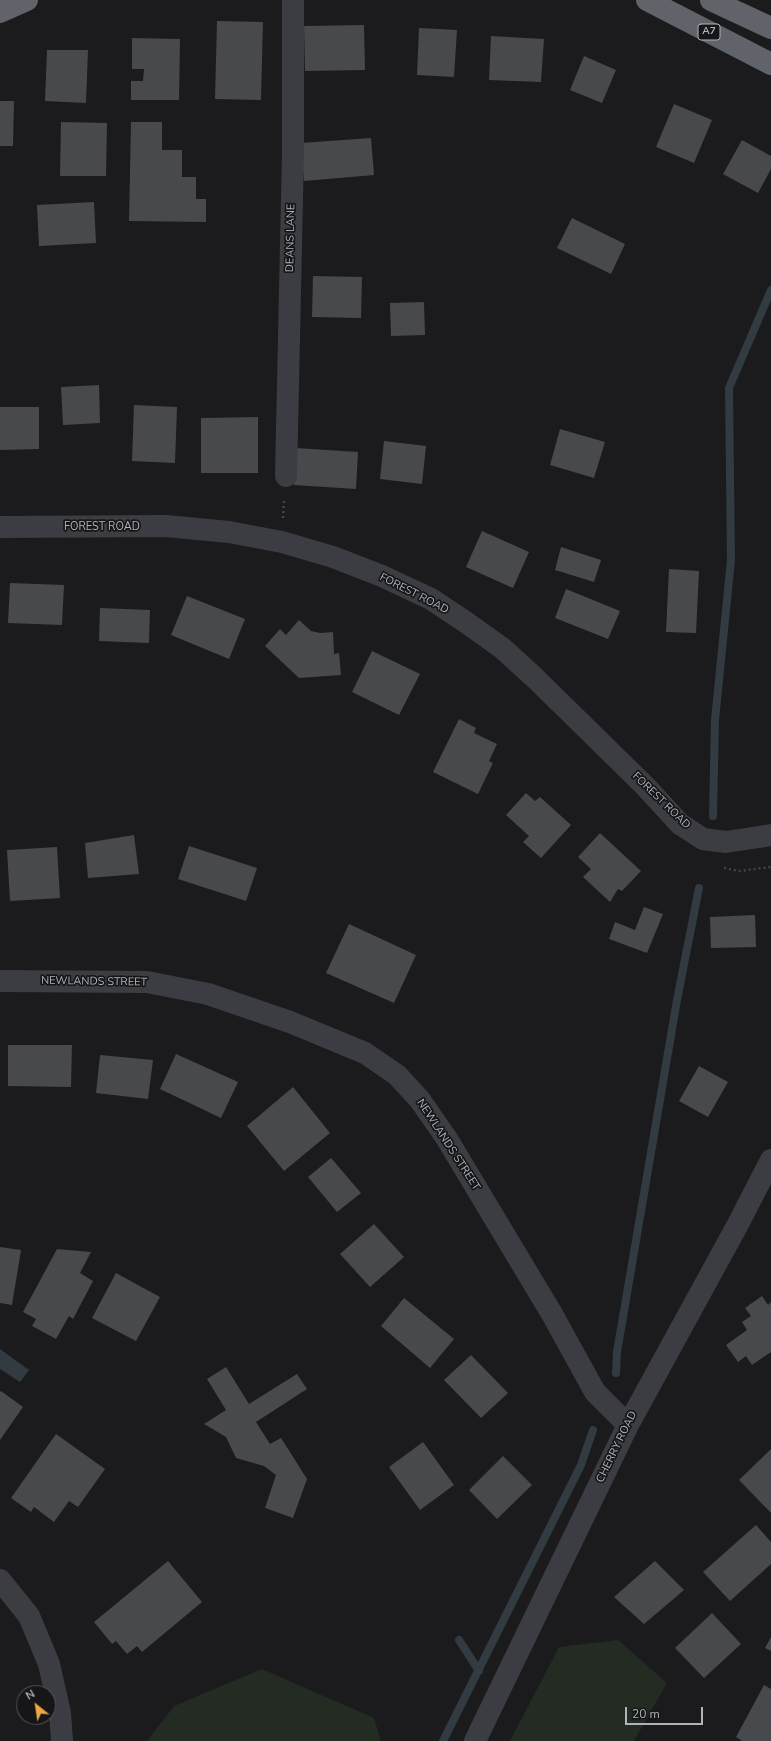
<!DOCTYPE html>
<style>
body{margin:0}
#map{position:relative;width:771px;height:1741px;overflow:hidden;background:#1b1b1d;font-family:"Nunito Sans",sans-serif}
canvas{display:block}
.north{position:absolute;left:16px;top:1685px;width:40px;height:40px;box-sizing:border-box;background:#161618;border:1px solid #53555a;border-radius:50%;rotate:330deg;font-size:11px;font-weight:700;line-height:16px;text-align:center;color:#aeb3bc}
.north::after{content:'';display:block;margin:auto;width:14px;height:18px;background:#eda742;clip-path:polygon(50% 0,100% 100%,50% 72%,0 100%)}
.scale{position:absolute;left:625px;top:1707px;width:78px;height:18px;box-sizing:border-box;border:2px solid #aeb3bc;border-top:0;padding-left:5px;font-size:12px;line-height:14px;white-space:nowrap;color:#aeb3bc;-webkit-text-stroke:3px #161618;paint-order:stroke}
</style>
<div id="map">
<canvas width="771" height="1741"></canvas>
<div class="north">N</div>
<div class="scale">20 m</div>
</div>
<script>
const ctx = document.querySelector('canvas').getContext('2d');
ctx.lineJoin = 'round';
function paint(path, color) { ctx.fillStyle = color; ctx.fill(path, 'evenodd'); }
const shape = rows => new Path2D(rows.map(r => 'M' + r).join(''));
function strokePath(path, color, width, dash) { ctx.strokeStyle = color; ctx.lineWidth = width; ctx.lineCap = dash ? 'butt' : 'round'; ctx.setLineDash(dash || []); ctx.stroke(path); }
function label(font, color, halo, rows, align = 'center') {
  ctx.font = font + ' "Nunito Sans",sans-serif'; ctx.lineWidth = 3.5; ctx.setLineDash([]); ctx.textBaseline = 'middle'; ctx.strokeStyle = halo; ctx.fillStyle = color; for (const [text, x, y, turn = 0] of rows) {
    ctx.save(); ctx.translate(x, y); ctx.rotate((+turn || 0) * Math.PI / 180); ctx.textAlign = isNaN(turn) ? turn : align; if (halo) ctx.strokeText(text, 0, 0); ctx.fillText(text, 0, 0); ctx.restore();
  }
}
const green = shape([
 [618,1640,667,1683,634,1741,510,1741,559,1647],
 [262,1669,374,1718,381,1741,147,1741,174,1706]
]);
const water = shape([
 [0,1349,29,1370,20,1382,0,1369]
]);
const stream = shape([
 [713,816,715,720,731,560,729,388,771,290],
 [616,1373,617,1352,677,1000,699,888],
 [459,1640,479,1671],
 [443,1741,581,1465,593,1430]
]);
const building = shape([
 [217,21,263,22,261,100,215,99],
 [364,25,365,70,305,71,304,26],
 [419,28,457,30,454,77,417,75],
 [491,36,544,39,541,82,489,80],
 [132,38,180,39,179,100,131,100,131,81,143,81,144,69,132,69],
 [47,50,88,50,86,103,45,101],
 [584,56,616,70,602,103,570,90],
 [0,101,14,101,13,146,0,146],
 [674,104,712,120,694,163,656,147],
 [61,122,107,123,106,176,60,176],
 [131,122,162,122,162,150,182,150,182,177,196,177,196,199,206,199,206,222,129,221],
 [371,138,374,175,304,181,301,143],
 [742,140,771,156,771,169,758,193,723,174],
 [94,202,96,243,39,246,37,205],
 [572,218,625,244,611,274,557,248],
 [313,276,362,277,361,318,312,317],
 [424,302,425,335,391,336,390,303],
 [99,385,100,423,63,425,61,387],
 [134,405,177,407,175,463,132,461],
 [0,407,39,407,39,449,0,450],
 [258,417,258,473,201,473,201,418],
 [560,429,605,442,594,478,550,465],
 [384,441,426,446,422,484,380,479],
 [296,448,358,452,356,489,294,485],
 [482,531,529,552,513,588,466,567],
 [561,547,601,560,594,582,555,570],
 [669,569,699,571,696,633,666,632],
 [10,583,64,585,62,625,8,623],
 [566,589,620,611,608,639,555,618],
 [187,596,245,619,229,659,171,635],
 [100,608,150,610,149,643,99,641],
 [299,620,311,631,320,633,333,632,334,654,339,653,341,675,299,678,265,646,280,629,286,635],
 [372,651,420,674,399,715,352,692],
 [459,719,476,728,474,733,497,744,489,761,493,763,478,794,433,772],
 [526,793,535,801,540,797,571,825,541,858,523,842,529,836,506,815],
 [600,833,641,871,622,891,618,889,610,902,583,877,591,869,578,857],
 [134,835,139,874,88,878,85,843],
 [189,846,257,868,246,901,178,879],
 [57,847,60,898,10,901,7,850],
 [644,907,663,914,647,953,609,939,615,922,635,930],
 [755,915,756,947,711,948,710,917],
 [349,924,416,955,394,1003,326,973],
 [8,1045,72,1045,71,1087,8,1086],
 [176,1054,238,1082,221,1118,160,1089],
 [100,1055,153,1060,148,1099,96,1093],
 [699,1066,728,1082,708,1117,679,1101],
 [293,1087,330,1133,284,1171,247,1126],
 [331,1158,361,1193,337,1212,308,1177],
 [374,1224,404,1257,370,1287,340,1254],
 [0,1247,21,1250,12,1305,0,1303],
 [57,1249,91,1252,80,1273,93,1281,73,1319,69,1316,56,1339,32,1326,36,1319,23,1312],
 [116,1273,160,1297,136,1341,92,1318],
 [762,1296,768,1305,771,1302,771,1352,752,1365,746,1356,738,1362,726,1345,747,1330,742,1322,751,1316,745,1308],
 [404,1298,454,1339,430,1368,381,1326],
 [471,1355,508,1393,481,1418,444,1380],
 [226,1367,249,1404,297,1374,307,1389,256,1422,270,1444,281,1438,307,1479,293,1518,265,1508,276,1475,264,1466,236,1458,226,1437,204,1424,226,1410,207,1379],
 [1,1391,23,1407,0,1440,0,1392],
 [56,1434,105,1469,78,1507,69,1501,54,1522,34,1507,31,1512,11,1498],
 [423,1442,454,1485,420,1510,389,1467],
 [771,1449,771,1513,739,1480],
 [503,1456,532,1485,497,1519,469,1490],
 [756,1525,771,1542,771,1564,730,1601,703,1572],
 [168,1561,202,1602,142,1652,137,1646,127,1654,116,1641,112,1644,94,1622],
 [655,1561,684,1590,644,1624,614,1597],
 [712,1613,741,1644,704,1678,675,1648],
 [771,1637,771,1651,765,1648],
 [764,1685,771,1689,771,1741,742,1741,736,1737]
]);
const path = shape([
 [283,518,284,499],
 [724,868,739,871,771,867]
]);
const minor = shape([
 [286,476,293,152,293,0],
 [0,527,166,526,229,532,282,542,333,557,382,576,431,599,467,623,502,648,535,678,646,787,680,824,703,839,726,842,771,835],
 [0,981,147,982,208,994,290,1022,365,1053,397,1075,420,1100,447,1139,552,1314,595,1392,628,1425],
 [0,1580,29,1616,49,1664,60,1713,62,1741],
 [475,1741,628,1425,737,1226,771,1160]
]);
const trunk = shape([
 [647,0,771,64],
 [711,0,771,28],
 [0,12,27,0]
]);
const shields = [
 [709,32,22]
];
const shieldNames = [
 ["A7",709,32]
];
const streetNames = [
 ["DEANS LANE",291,238,-89],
 ["FOREST ROAD",102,527],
 ["FOREST ROAD",414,594,27],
 ["FOREST ROAD",661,801,44],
 ["NEWLANDS STREET",94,982,1],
 ["NEWLANDS STREET",448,1145,57],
 ["CHERRY ROAD",617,1447,-64]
];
paint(green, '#232b23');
paint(water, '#313b41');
strokePath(stream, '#313b41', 8);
paint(building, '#48494d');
strokePath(path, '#424449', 2.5, [2, 3]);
strokePath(minor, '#3c3d42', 22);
strokePath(trunk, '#60646a', 22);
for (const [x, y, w] of shields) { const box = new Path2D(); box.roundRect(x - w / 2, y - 8, w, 16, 3); ctx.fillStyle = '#161618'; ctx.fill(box); strokePath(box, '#aeb3bc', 1); }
label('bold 10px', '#aeb3bc', null, shieldNames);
label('11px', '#aeb3bc', '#161618', streetNames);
</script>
